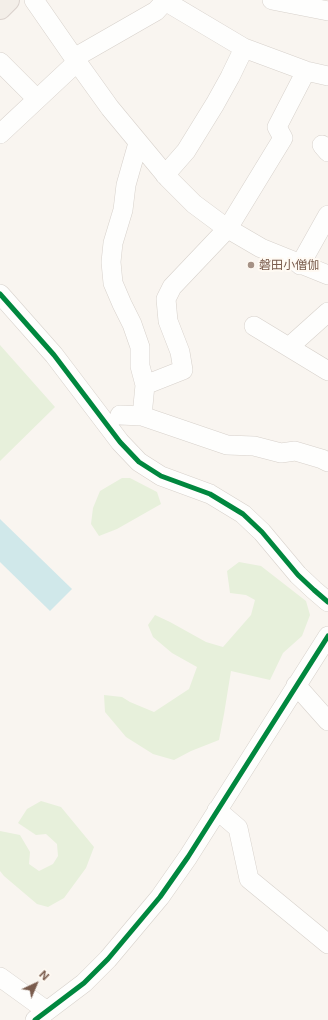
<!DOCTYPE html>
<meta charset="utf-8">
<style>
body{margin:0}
#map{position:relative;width:328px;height:1020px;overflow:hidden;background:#f9f5f0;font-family:Inter,sans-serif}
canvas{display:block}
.north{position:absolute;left:16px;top:964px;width:40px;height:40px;-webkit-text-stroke:3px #fffaf3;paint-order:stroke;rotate:44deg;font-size:11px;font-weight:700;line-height:16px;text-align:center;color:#7a5c4d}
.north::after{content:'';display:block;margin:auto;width:14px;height:18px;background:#7a5c4d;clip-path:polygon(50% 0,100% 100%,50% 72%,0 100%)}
</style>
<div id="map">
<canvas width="328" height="1020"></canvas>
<div class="north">N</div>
</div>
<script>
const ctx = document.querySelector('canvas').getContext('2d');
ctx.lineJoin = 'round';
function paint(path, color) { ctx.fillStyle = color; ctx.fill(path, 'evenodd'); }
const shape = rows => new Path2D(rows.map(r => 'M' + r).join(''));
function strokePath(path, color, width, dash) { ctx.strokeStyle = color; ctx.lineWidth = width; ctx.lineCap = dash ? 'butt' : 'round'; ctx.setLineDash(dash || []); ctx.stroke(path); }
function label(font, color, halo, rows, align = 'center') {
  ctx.font = font + ' Inter,"Noto Sans JP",sans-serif'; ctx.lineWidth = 4; ctx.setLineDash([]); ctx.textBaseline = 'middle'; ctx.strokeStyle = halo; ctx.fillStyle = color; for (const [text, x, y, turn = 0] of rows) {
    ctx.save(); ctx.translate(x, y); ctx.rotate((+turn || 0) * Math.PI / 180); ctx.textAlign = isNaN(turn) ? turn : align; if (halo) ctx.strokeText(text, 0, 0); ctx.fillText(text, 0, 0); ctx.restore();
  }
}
const green = shape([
 [0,345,55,407,0,461],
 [122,478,130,478,157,492,161,504,117,529,99,536,91,524,93,508,100,491],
 [239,562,261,566,306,601,310,615,302,636,283,653,270,680,231,671,224,714,219,740,191,751,174,760,153,754,126,737,105,712,104,695,122,697,130,702,154,712,189,689,197,667,172,653,153,637,148,625,155,615,170,622,206,642,223,647,251,615,255,600,246,595,230,593,227,571],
 [41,801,61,807,94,847,86,868,64,898,48,907,37,904,4,876,0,871,0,831,20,835,30,852,29,864,39,871,53,864,58,856,57,844,46,834,36,835,18,823,27,809]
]);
const water = shape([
 [0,519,72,589,50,611,0,562]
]);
const minor = shape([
 [34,0,77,62,110,108,168,178,194,204,225,227,261,248,328,275],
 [272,0,328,11],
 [165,1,244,48,306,71,328,76],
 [74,58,156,11,166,0],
 [0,62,37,99],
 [0,134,77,62],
 [138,143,126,185,123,210,113,243,111,262,113,283,122,304,132,324,140,347,140,366,145,385,142,416],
 [322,145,328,152],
 [165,175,186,151,215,104,230,77,244,48],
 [300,265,328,215],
 [0,294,54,355,120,442,139,462,161,476,210,494,243,514,262,532,298,575,314,590,328,602],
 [254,326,328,371],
 [289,347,328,312],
 [145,385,183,370,180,352,168,321,166,299,172,287,228,228,283,138,277,127,306,71],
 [120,415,142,416,227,445,254,446,281,453,295,451,322,459,328,462],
 [296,685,328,721],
 [217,810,238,828,249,879,328,944],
 [0,977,47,1011],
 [35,1020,84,983,108,959,160,897,188,857,328,636]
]);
const major = shape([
 [0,8,8,0]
]);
const cycleway = shape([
 [0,294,54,355,120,442,139,462,161,476,210,494,243,514,262,532,298,575,314,590,328,602],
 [35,1020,84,983,108,959,160,897,188,857,328,636]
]);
const markers = [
 [251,265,4,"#a69286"]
];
const poiNames = [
 ["磐田小僧伽",259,265]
];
paint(green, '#e7f0db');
paint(water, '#d0e8ea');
strokePath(minor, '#d7d1cb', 20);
strokePath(major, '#dad1cc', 24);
strokePath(minor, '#fefefd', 19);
strokePath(major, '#f3eee8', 22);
strokePath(cycleway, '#00873e', 5);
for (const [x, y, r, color] of markers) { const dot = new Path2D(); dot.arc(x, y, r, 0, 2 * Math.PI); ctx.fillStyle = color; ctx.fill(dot); strokePath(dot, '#fffaf3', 1.5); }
label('12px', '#7a5c4d', '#fffaf3', poiNames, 'left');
</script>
